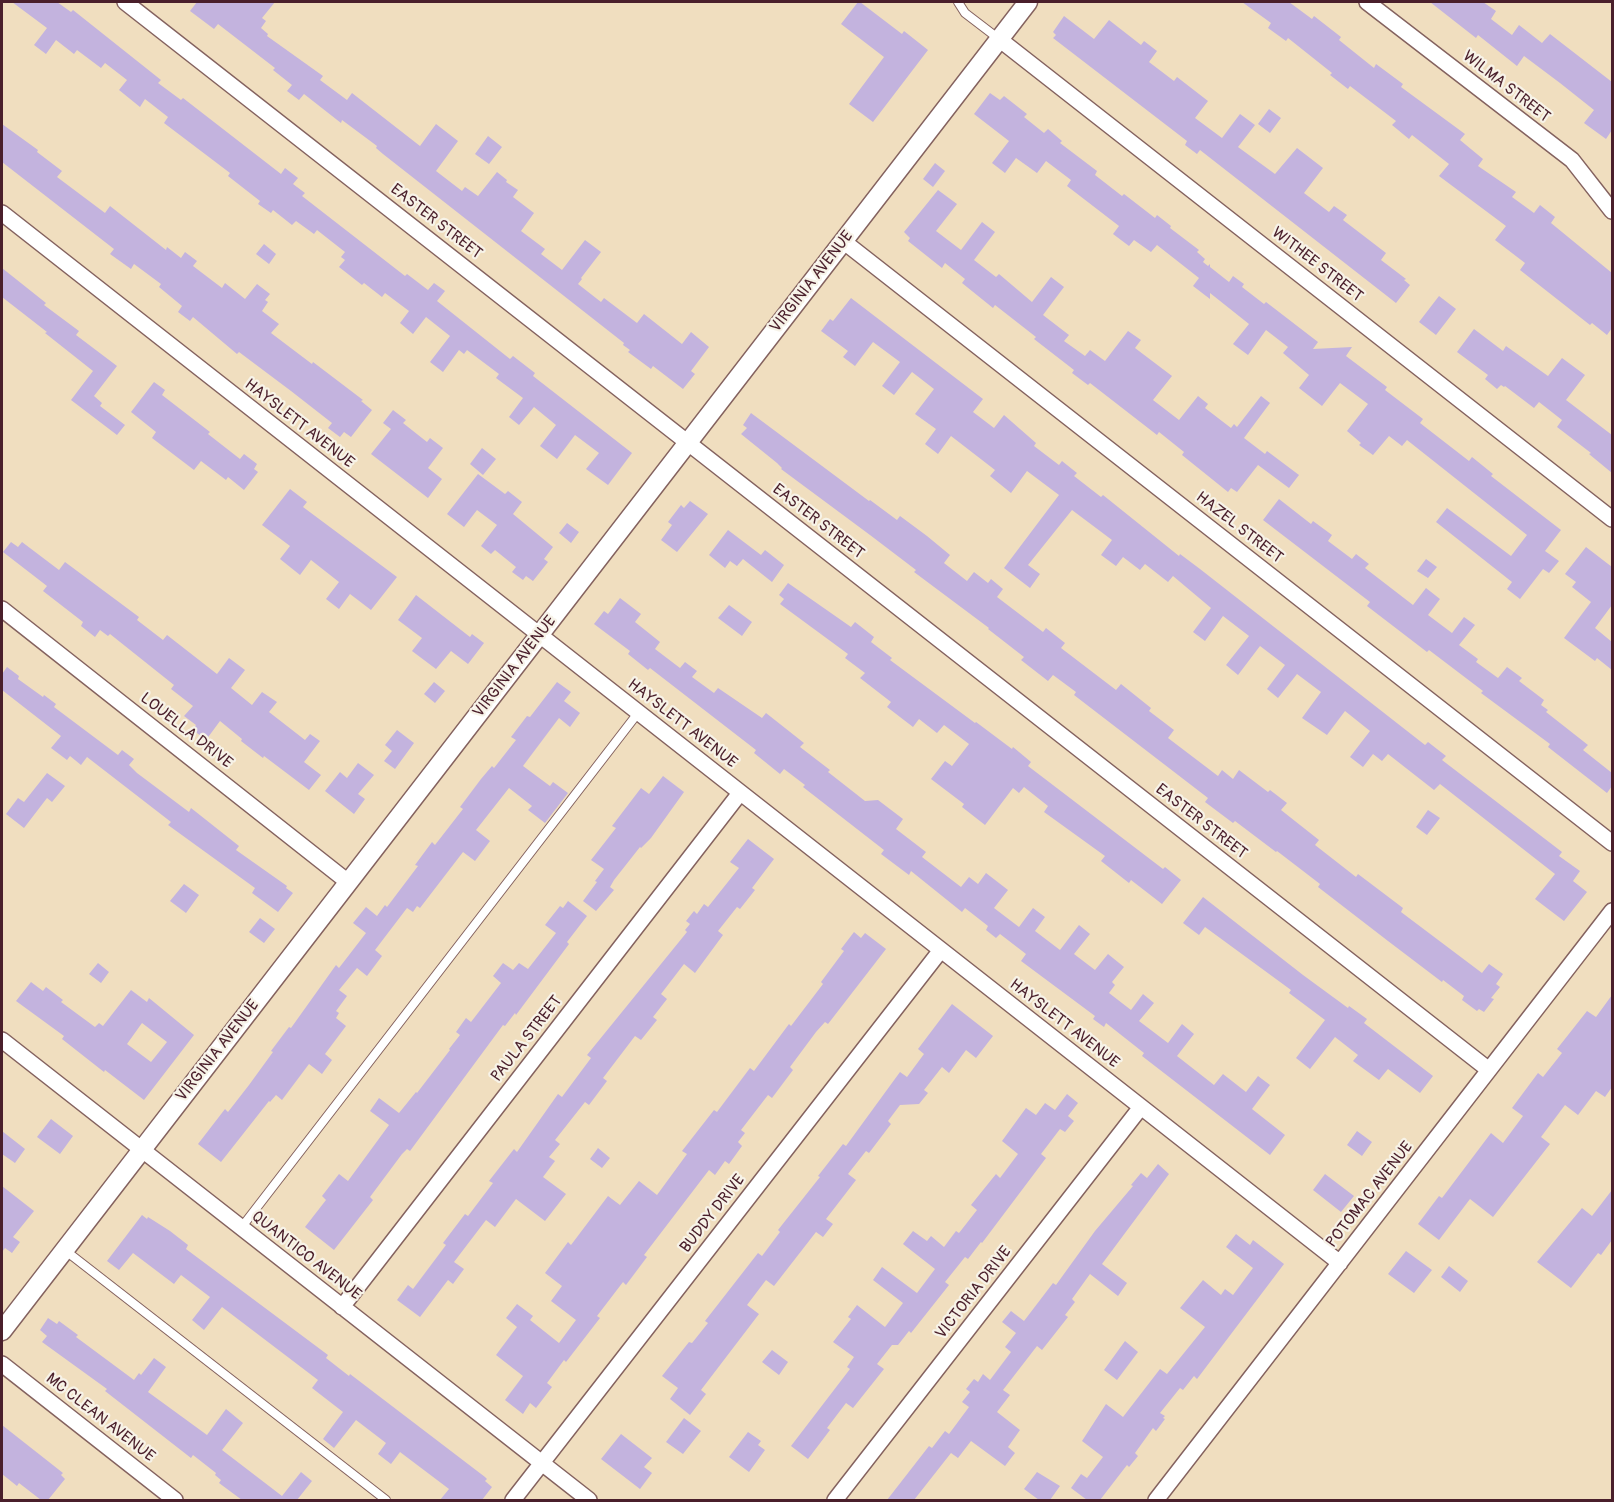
<!DOCTYPE html>
<style>
body{margin:0}
#map{position:relative;width:1614px;height:1502px;overflow:hidden;background:#f0debf;font-family:Pangolin,sans-serif}
canvas{display:block}
.frame{position:absolute;inset:0;border:3px solid #4a1f2b;pointer-events:none}
</style>
<div id="map">
<canvas width="1614" height="1502"></canvas>
<div class="frame"></div>
</div>
<script>
const ctx = document.querySelector('canvas').getContext('2d');
ctx.lineJoin = 'round';
function paint(path, color) { ctx.fillStyle = color; ctx.fill(path, 'evenodd'); }
const shape = rows => new Path2D(rows.map(r => 'M' + r).join(''));
function strokePath(path, color, width, dash) { ctx.strokeStyle = color; ctx.lineWidth = width; ctx.lineCap = dash ? 'butt' : 'round'; ctx.setLineDash(dash || []); ctx.stroke(path); }
function label(font, color, halo, rows, align = 'center') {
  ctx.font = font + ' Pangolin,sans-serif'; ctx.lineWidth = 4.5; ctx.setLineDash([]); ctx.textBaseline = 'middle'; ctx.strokeStyle = halo; ctx.fillStyle = color; for (const [text, x, y, turn = 0] of rows) {
    ctx.save(); ctx.translate(x, y); ctx.rotate((+turn || 0) * Math.PI / 180); ctx.textAlign = isNaN(turn) ? turn : align; if (halo) ctx.strokeText(text, 0, 0); ctx.fillText(text, 0, 0); ctx.restore();
  }
}
const building = shape([
 [12,2,57,2,71,12,73,10,161,80,158,83,181,100,183,98,281,174,285,168,298,178,293,184,305,193,302,196,405,276,407,274,428,290,434,283,445,291,437,301,510,359,513,356,535,373,533,376,632,453,608,485,586,469,599,453,575,435,557,459,540,446,556,425,534,407,519,425,509,417,523,398,496,378,499,374,467,350,464,354,459,350,443,372,430,362,450,336,426,317,413,334,400,323,409,311,385,293,382,297,364,283,362,285,339,267,345,260,341,257,345,252,317,230,314,234,296,221,292,225,273,210,271,213,258,204,260,201,228,176,230,173,164,123,168,117,145,99,140,107,119,90,127,80,105,63,101,68,77,50,74,54,56,40,46,54,34,45,47,28],
 [197,2,275,2,262,18,266,21,261,28,268,34,267,36,323,76,320,80,347,100,352,93,420,146,436,124,458,141,436,171,462,191,465,187,478,196,497,172,507,180,506,182,518,190,513,197,534,213,521,231,545,249,541,254,562,270,585,240,601,252,581,278,582,279,578,284,601,302,604,298,637,323,644,314,682,344,691,332,709,347,691,371,695,374,683,389,653,366,651,369,628,352,630,350,623,345,624,343,383,154,376,148,377,146,342,120,341,123,304,94,299,100,287,91,292,85,273,70,275,68,218,24,214,29,190,11],
 [858,2,860,2,902,34,904,31,928,50,873,122,849,104,884,57,841,24],
 [1242,2,1289,2,1312,19,1314,16,1341,37,1339,40,1374,68,1376,64,1403,84,1401,87,1465,134,1460,140,1483,159,1478,166,1516,192,1512,197,1534,213,1540,205,1555,217,1551,223,1612,273,1612,328,1607,335,1592,323,1590,325,1520,270,1525,263,1495,240,1506,226,1439,176,1449,164,1412,135,1409,139,1392,125,1396,121,1350,86,1348,89,1330,75,1332,73,1288,38,1286,41,1268,28,1271,23],
 [1430,2,1483,2,1496,11,1491,19,1512,35,1519,25,1542,43,1550,34,1612,82,1612,130,1606,139,1584,123,1594,110,1560,83,1524,56,1517,66,1478,35,1476,38],
 [1064,16,1094,39,1109,20,1141,45,1144,41,1157,51,1149,62,1174,81,1177,77,1208,101,1195,118,1222,138,1240,114,1255,125,1238,147,1275,174,1297,148,1323,168,1304,193,1329,212,1334,206,1347,215,1343,220,1386,253,1381,260,1406,279,1404,280,1410,285,1396,303,1200,150,1197,154,1185,145,1187,141,1053,38,1056,35,1053,32],
 [990,93,1000,100,1004,96,1027,114,1024,117,1044,133,1048,129,1062,141,1060,143,1097,171,1095,175,1122,196,1124,194,1155,218,1157,215,1171,226,1170,228,1199,250,1197,252,1205,259,1203,262,1208,266,1210,264,1210,267,1229,282,1233,276,1244,284,1242,287,1264,304,1266,302,1318,342,1313,349,1352,347,1346,356,1387,387,1385,390,1423,419,1420,423,1469,461,1472,457,1493,474,1491,476,1561,530,1545,551,1559,561,1549,573,1543,569,1520,599,1507,589,1512,582,1436,522,1447,508,1511,556,1527,535,1407,440,1402,446,1389,436,1373,455,1359,445,1361,443,1347,431,1368,404,1340,383,1322,406,1299,388,1309,375,1283,353,1288,347,1266,330,1248,355,1233,344,1249,324,1210,293,1210,299,1193,286,1199,278,1157,245,1151,252,1134,240,1129,246,1113,234,1119,226,1067,186,1071,180,1046,161,1037,173,1016,158,1005,173,992,163,1009,141,974,114],
 [1269,109,1281,118,1270,133,1258,124],
 [2,124,38,150,37,152,62,171,57,177,105,213,110,206,166,250,167,247,181,258,185,252,197,261,193,266,222,288,225,283,245,299,257,284,270,294,265,300,268,302,262,311,279,324,271,333,312,364,313,362,363,400,361,401,372,410,351,437,344,432,340,437,328,428,332,423,291,391,239,352,237,354,193,317,190,321,178,312,182,306,159,287,161,284,134,264,131,269,110,254,114,249,2,162],
 [488,136,502,147,489,164,475,154],
 [935,163,945,171,933,187,923,179],
 [938,190,957,204,936,231,961,250,982,222,995,232,974,260,996,277,999,274,1032,302,1051,277,1064,287,1043,315,1069,335,1064,341,1085,356,1090,350,1105,361,1128,331,1141,340,1135,348,1172,376,1153,400,1179,420,1198,396,1208,404,1205,408,1231,428,1234,424,1237,427,1261,396,1270,403,1244,438,1265,454,1267,451,1299,475,1289,488,1258,465,1237,492,1231,488,1228,492,1182,455,1184,452,1159,432,1157,435,1090,383,1088,385,1072,373,1074,370,1034,339,1036,337,995,305,993,308,962,283,965,279,945,263,942,268,908,241,910,238,904,232],
 [264,244,276,254,269,264,256,254],
 [2,268,46,303,44,305,79,331,76,335,117,366,94,396,102,403,100,406,125,425,117,435,71,400,93,371,45,333,47,332,2,297],
 [1439,296,1456,309,1436,335,1419,322],
 [851,298,983,399,973,412,994,428,1004,415,1036,443,1034,446,1059,465,1062,461,1077,473,1074,476,1101,497,1103,495,1179,556,1180,554,1200,569,1425,745,1428,742,1446,756,1442,760,1562,852,1559,856,1580,871,1573,881,1587,892,1564,921,1535,899,1555,874,1440,784,1434,790,1388,754,1382,761,1373,754,1363,767,1350,757,1370,731,1345,711,1327,735,1302,718,1321,692,1297,674,1278,698,1267,689,1285,665,1260,646,1238,675,1226,665,1249,636,1223,616,1205,641,1193,632,1211,608,1173,576,1168,582,1145,564,1140,570,1123,557,1116,566,1101,555,1112,540,1072,510,1028,565,1040,574,1030,588,1004,568,1059,495,1027,471,1011,493,990,476,995,470,951,436,938,454,925,444,936,429,915,414,934,389,912,372,894,395,882,386,900,362,873,342,855,366,843,357,848,351,821,331,830,319,833,321],
 [1474,329,1503,351,1506,346,1548,376,1562,358,1585,375,1566,400,1612,435,1612,473,1589,454,1591,453,1557,427,1562,420,1539,402,1534,408,1505,386,1504,387,1501,385,1497,389,1485,379,1488,375,1457,352],
 [154,382,165,390,162,395,210,432,208,434,240,459,244,454,257,464,254,469,258,472,244,490,228,477,226,480,201,461,194,470,152,438,156,432,131,412],
 [393,410,406,420,403,423,427,442,430,438,443,448,428,468,442,479,428,498,371,454,391,429,383,423],
 [751,413,869,501,870,500,897,520,900,516,927,536,950,555,944,563,967,581,974,572,988,583,991,579,1003,589,997,597,1043,632,1046,628,1065,643,1061,648,1116,690,1121,684,1151,708,1149,711,1174,730,1168,738,1218,776,1222,770,1233,779,1239,770,1268,792,1270,790,1287,803,1281,810,1319,840,1315,845,1356,877,1358,874,1403,908,1401,912,1482,973,1489,964,1503,974,1496,984,1500,987,1491,998,1494,999,1484,1012,1479,1009,1477,1011,1462,1000,1464,996,1443,980,1442,982,1388,941,1318,887,1320,884,1277,851,1276,852,1235,821,1233,823,1205,802,1208,798,1074,695,1076,692,1053,675,1048,681,1021,660,1024,657,988,629,989,628,914,572,916,570,870,535,781,469,782,468,777,463,741,434,747,428,743,425],
 [482,448,496,459,483,475,470,464],
 [478,474,505,494,508,491,522,502,513,514,553,547,544,559,548,562,533,581,526,576,523,580,512,572,516,567,495,550,491,554,481,546,497,525,477,510,464,527,447,514],
 [290,489,307,502,303,507,397,577,371,610,350,594,339,609,326,599,339,582,311,560,300,575,280,559,290,546,262,525],
 [1279,499,1311,524,1313,521,1332,535,1328,541,1352,559,1356,554,1369,564,1365,568,1413,605,1426,588,1440,599,1428,615,1452,633,1464,617,1475,625,1459,645,1478,659,1476,662,1498,678,1507,667,1522,678,1519,681,1544,700,1541,705,1548,710,1546,712,1588,745,1583,750,1612,773,1612,786,1607,793,1548,747,1550,744,1481,693,1483,691,1429,650,1427,652,1367,606,1370,602,1263,520],
 [690,501,708,514,677,552,661,540,672,525,668,522,681,505,684,508],
 [567,523,579,532,571,543,559,533],
 [728,530,761,555,765,550,784,565,772,582,743,559,737,566,730,561,725,568,709,555],
 [11,542,18,547,22,542,59,570,65,562,139,617,137,620,163,640,167,635,217,674,229,658,245,670,231,688,252,705,262,692,277,702,269,712,305,740,310,734,320,741,304,762,321,775,309,790,264,756,263,758,241,741,242,739,220,721,206,740,193,730,196,725,184,716,193,706,171,689,174,685,110,634,108,636,100,630,95,637,81,626,83,622,43,591,47,586,3,552],
 [1586,547,1612,567,1612,605,1595,628,1612,642,1612,670,1597,658,1595,661,1564,638,1591,602,1572,587,1576,582,1565,574],
 [1426,559,1437,567,1428,578,1417,571],
 [788,583,851,627,855,622,874,637,871,642,892,658,890,660,975,723,976,722,1012,749,1013,747,1031,762,1028,766,1163,869,1165,867,1181,880,1162,904,1131,880,1129,883,1101,861,1105,856,1044,812,1048,806,1024,787,1019,793,1013,788,985,825,962,807,964,804,931,779,945,761,952,766,969,744,944,725,937,733,919,719,913,727,887,707,891,702,860,678,865,673,845,658,848,654,780,604,784,599,779,595],
 [416,595,470,637,472,634,484,643,468,664,451,651,436,669,412,651,422,638,398,620],
 [620,598,641,614,635,622,660,642,655,649,680,668,685,662,697,671,692,677,714,693,718,688,762,718,766,713,804,743,800,747,830,770,828,772,865,801,878,800,903,819,896,829,926,852,922,857,961,887,969,877,978,884,986,873,1008,890,994,908,1019,927,1033,908,1045,917,1035,931,1060,950,1079,925,1090,934,1074,954,1095,970,1108,954,1124,967,1112,982,1115,985,1109,993,1131,1010,1143,994,1154,1003,1139,1021,1168,1043,1182,1024,1194,1034,1177,1056,1214,1085,1223,1074,1246,1092,1258,1076,1270,1085,1252,1109,1285,1135,1270,1155,1142,1056,1144,1053,1106,1023,1104,1027,1093,1019,1095,1016,1021,961,1026,954,1000,934,996,938,986,930,988,926,965,908,962,912,911,871,909,875,881,854,884,850,803,787,805,785,784,769,780,774,754,753,756,750,650,668,648,670,628,654,630,651,594,624,604,611,608,614],
 [729,605,752,622,742,636,718,618],
 [7,667,19,676,18,679,43,697,44,695,56,704,54,707,118,755,122,750,134,759,129,765,137,773,189,812,191,808,239,846,236,850,287,886,286,888,293,893,278,912,252,893,255,888,168,825,171,822,87,757,81,765,70,756,67,760,51,748,61,736,2,690,2,674],
 [434,682,445,691,435,703,424,694],
 [557,682,571,692,564,701,580,713,570,727,559,718,523,766,550,786,553,782,568,793,545,823,528,810,532,806,509,788,476,830,490,841,475,861,463,852,420,908,417,906,413,912,407,908,375,950,382,956,367,976,357,968,339,990,347,996,336,1011,339,1013,336,1018,346,1026,325,1054,332,1060,322,1074,309,1064,282,1100,276,1095,270,1102,269,1101,221,1162,198,1144,225,1109,228,1112,249,1085,273,1052,271,1051,289,1027,291,1028,336,965,339,968,366,933,353,923,366,907,377,916,385,905,387,907,418,866,415,865,432,842,435,845,463,809,460,807,481,779,492,766,494,768,516,740,511,737,527,716,530,717],
 [397,730,414,743,395,769,384,761,392,751,385,745],
 [358,763,374,775,358,794,365,799,354,814,325,791,340,772,347,778],
 [47,773,65,786,52,802,47,798,24,828,6,814,18,798,24,802],
 [663,776,684,792,651,838,641,848,640,847,614,880,610,887,614,890,596,911,583,901,597,882,595,881,604,869,591,860,616,828,612,826,641,788,649,794],
 [1428,810,1440,818,1427,835,1416,827],
 [748,839,774,859,752,888,755,890,740,909,737,907,718,931,723,935,695,973,684,964,661,994,667,999,653,1017,657,1020,641,1040,635,1036,603,1078,607,1081,589,1105,585,1102,555,1140,560,1144,549,1157,555,1161,543,1177,566,1194,545,1221,516,1199,495,1227,486,1220,454,1262,464,1269,453,1284,448,1280,420,1317,397,1300,408,1285,413,1289,446,1245,443,1243,465,1214,468,1216,493,1183,489,1181,514,1149,517,1152,558,1094,562,1097,591,1058,587,1055,687,932,685,930,690,924,686,921,694,911,697,914,704,904,708,907,739,868,730,862],
 [184,884,199,895,186,913,170,901],
 [1203,897,1303,975,1348,1008,1349,1006,1367,1019,1364,1023,1433,1076,1420,1093,1388,1069,1379,1080,1353,1061,1358,1055,1335,1037,1310,1069,1296,1058,1325,1020,1289,993,1291,990,1205,927,1199,935,1183,923],
 [568,901,587,916,567,942,569,944,516,1015,515,1013,505,1026,503,1025,410,1151,407,1149,402,1154,370,1197,373,1200,334,1250,305,1227,326,1200,322,1196,339,1174,348,1181,389,1125,370,1111,379,1098,399,1113,416,1092,417,1093,450,1050,449,1049,460,1035,456,1032,466,1018,471,1022,501,983,493,976,503,963,513,970,519,963,528,969,556,933,545,925,560,906,563,908],
 [260,918,275,929,264,943,249,932],
 [854,932,861,938,865,933,886,949,828,1024,825,1022,816,1032,790,1067,793,1070,772,1098,768,1095,741,1130,745,1133,738,1142,742,1146,729,1164,725,1161,715,1175,709,1170,644,1255,647,1257,626,1285,623,1282,597,1316,600,1318,566,1362,564,1360,547,1383,552,1387,536,1408,530,1403,523,1414,505,1400,523,1376,496,1355,517,1327,506,1318,517,1304,533,1316,530,1320,559,1343,576,1320,551,1301,562,1286,545,1273,568,1242,571,1245,608,1196,620,1205,639,1181,657,1195,687,1154,682,1151,714,1110,717,1112,750,1068,754,1071,789,1024,791,1026,823,984,821,982,844,951,841,949],
 [98,963,109,972,101,983,89,974],
 [31,982,43,991,46,987,63,1000,61,1002,95,1027,99,1023,103,1026,131,990,147,1002,149,998,194,1035,144,1100,105,1070,104,1072,62,1039,64,1036,16,1001],
 [142,1023,167,1042,151,1062,127,1044],
 [1612,995,1612,1087,1605,1097,1596,1091,1578,1115,1565,1105,1541,1137,1550,1144,1493,1217,1470,1199,1439,1240,1418,1224,1439,1196,1442,1198,1491,1133,1503,1143,1523,1116,1512,1108,1538,1073,1543,1077,1562,1053,1557,1049,1587,1011,1596,1017],
 [952,1004,993,1036,976,1058,966,1050,949,1073,942,1067,924,1090,928,1093,919,1104,900,1105,888,1121,891,1124,869,1153,866,1151,848,1174,856,1180,826,1219,833,1224,823,1237,816,1232,774,1286,766,1280,747,1305,759,1314,701,1390,706,1394,690,1415,670,1399,678,1388,662,1376,689,1342,692,1343,708,1323,705,1321,758,1253,762,1256,780,1232,778,1230,820,1177,818,1176,843,1144,846,1146,900,1072,907,1077,924,1054,918,1049],
 [1067,1094,1078,1103,1068,1116,1074,1121,1065,1132,1060,1129,1041,1154,1046,1158,982,1243,981,1242,968,1259,965,1257,945,1282,949,1285,911,1333,909,1331,898,1345,892,1345,877,1364,884,1369,853,1408,846,1403,827,1428,830,1430,808,1459,791,1446,850,1369,847,1367,854,1357,833,1342,851,1319,848,1317,857,1305,885,1327,903,1303,873,1280,882,1267,917,1293,935,1269,903,1244,913,1231,927,1241,931,1236,944,1247,956,1231,959,1233,977,1210,971,1205,996,1174,1000,1178,1018,1154,1002,1141,1026,1108,1036,1115,1045,1103,1055,1110],
 [51,1119,73,1136,60,1154,37,1137],
 [2,1131,25,1149,15,1163,2,1154],
 [1357,1131,1372,1142,1362,1156,1347,1145],
 [598,1148,610,1158,602,1168,590,1159],
 [1158,1164,1169,1174,1102,1264,1127,1283,1118,1296,1090,1274,1072,1299,1075,1302,1065,1315,1068,1317,1042,1350,1037,1346,1003,1390,1010,1395,997,1412,1020,1430,1008,1447,1015,1453,1005,1466,971,1441,958,1458,951,1453,914,1500,887,1500,929,1446,932,1448,945,1431,949,1434,969,1407,962,1402,970,1392,966,1389,974,1379,978,1382,983,1374,990,1380,1011,1352,1005,1347,1016,1333,1002,1322,1011,1311,1024,1321,1053,1283,1056,1285,1095,1231,1133,1186,1131,1185,1141,1173,1147,1178],
 [1325,1174,1354,1196,1341,1212,1313,1190],
 [2,1186,34,1211,13,1237,20,1242,12,1253,5,1248,2,1252],
 [1612,1190,1612,1240,1601,1255,1598,1253,1571,1288,1537,1262,1582,1208,1592,1216],
 [142,1215,147,1219,148,1217,170,1231,188,1245,186,1249,328,1355,326,1358,349,1376,350,1374,485,1477,487,1479,485,1481,492,1487,482,1500,440,1500,449,1489,400,1452,391,1464,378,1454,386,1443,356,1420,334,1448,323,1439,343,1412,312,1388,318,1380,222,1307,204,1330,192,1320,210,1297,181,1275,174,1284,133,1253,119,1270,107,1261],
 [1236,1234,1250,1245,1253,1240,1284,1264,1197,1379,1194,1376,1183,1390,1180,1388,1160,1413,1165,1416,1163,1418,1165,1419,1156,1431,1153,1428,1135,1453,1138,1456,1129,1467,1127,1465,1100,1500,1087,1500,1071,1488,1081,1474,1087,1478,1103,1457,1082,1441,1106,1404,1123,1417,1160,1369,1167,1374,1205,1327,1180,1308,1203,1280,1221,1295,1225,1289,1233,1295,1253,1268,1226,1247],
 [1406,1251,1432,1270,1414,1293,1388,1274],
 [1449,1266,1468,1281,1460,1292,1441,1277],
 [48,1318,57,1324,59,1321,78,1335,76,1337,134,1380,139,1373,141,1375,154,1358,166,1367,148,1392,207,1435,226,1409,243,1423,222,1450,282,1496,301,1472,312,1481,297,1500,242,1500,219,1483,221,1480,215,1475,216,1473,193,1455,191,1458,105,1391,107,1389,42,1342,47,1336,40,1330],
 [1125,1341,1138,1352,1117,1380,1104,1370],
 [772,1350,788,1362,779,1375,762,1362],
 [684,1418,701,1431,683,1454,666,1442],
 [2,1425,63,1473,61,1475,65,1479,48,1500,41,1500,19,1483,17,1486,2,1474],
 [748,1432,761,1441,758,1445,765,1450,749,1472,729,1457],
 [621,1434,652,1458,644,1467,652,1473,640,1489,601,1459],
 [1037,1472,1060,1486,1050,1500,1039,1500,1024,1489]
]);
const service = shape([
 [958,2,965,13,999,39],
 [241,1228,638,713],
 [66,1251,386,1500]
]);
const minor = shape([
 [125,2,1489,1070],
 [1367,2,1572,160,1612,211],
 [999,39,1612,519],
 [2,213,1340,1263],
 [843,241,1612,843],
 [2,609,348,882],
 [2,1040,589,1500],
 [342,1307,740,793],
 [2,1364,175,1500],
 [513,1500,941,950],
 [835,1500,1141,1107],
 [1156,1500,1612,911]
]);
const tertiary = shape([
 [2,1331,1028,2]
]);
const streetNames = [
 ["WILMA STREET",1506,87,38],
 ["EASTER STREET",436,222,38],
 ["WITHEE STREET",1317,265,38],
 ["VIRGINIA AVENUE",812,282,-52],
 ["HAYSLETT AVENUE",299,424,38],
 ["EASTER STREET",818,522,38],
 ["HAZEL STREET",1239,528,38],
 ["VIRGINIA AVENUE",515,667,-52],
 ["HAYSLETT AVENUE",682,724,38],
 ["LOUELLA DRIVE",186,731,38],
 ["EASTER STREET",1201,822,38],
 ["HAYSLETT AVENUE",1064,1024,38],
 ["PAULA STREET",527,1039,-52],
 ["VIRGINIA AVENUE",218,1051,-52],
 ["POTOMAC AVENUE",1370,1195,-52],
 ["BUDDY DRIVE",713,1214,-52],
 ["QUANTICO AVENUE",306,1256,38],
 ["VICTORIA DRIVE",974,1293,-52],
 ["MC CLEAN AVENUE",100,1418,38]
];
paint(building, '#c3b3de');
strokePath(service, '#84625f', 10);
strokePath(minor, '#84625f', 18);
strokePath(tertiary, '#84625f', 21);
strokePath(service, '#fff', 8);
strokePath(minor, '#fff', 15);
strokePath(tertiary, '#fff', 18);
label('16px', '#4a1f2b', '#f7f3e8', streetNames);
</script>
